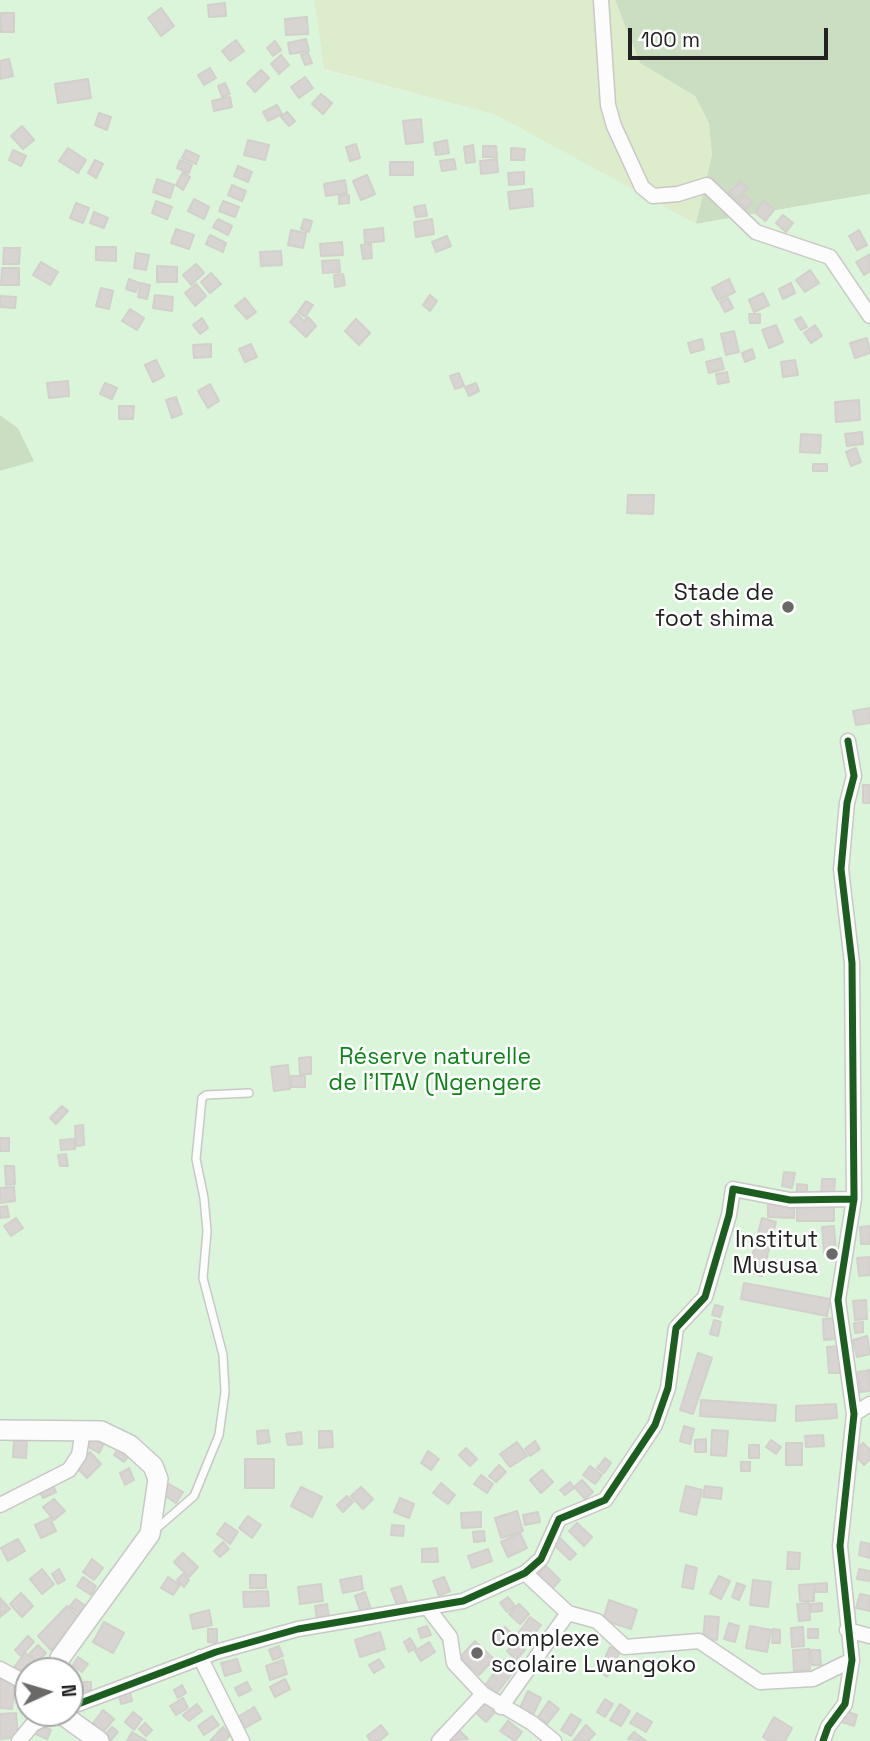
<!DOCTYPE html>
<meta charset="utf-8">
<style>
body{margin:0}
#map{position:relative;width:870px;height:1741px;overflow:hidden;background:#f0eeeb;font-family:"Space Grotesk",sans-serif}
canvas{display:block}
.north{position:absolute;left:14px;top:1657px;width:70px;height:70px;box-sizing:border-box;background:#fff;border:2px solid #a7a7a7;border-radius:50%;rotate:86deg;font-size:19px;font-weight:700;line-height:28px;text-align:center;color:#222}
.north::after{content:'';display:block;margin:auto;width:24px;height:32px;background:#6a6968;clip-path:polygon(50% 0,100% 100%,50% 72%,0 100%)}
.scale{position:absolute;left:628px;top:28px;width:200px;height:32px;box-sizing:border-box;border:4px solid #222;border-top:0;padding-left:9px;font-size:21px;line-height:24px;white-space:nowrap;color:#222;-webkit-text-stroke:5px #fff;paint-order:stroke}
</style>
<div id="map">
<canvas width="870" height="1741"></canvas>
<div class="north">N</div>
<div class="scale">100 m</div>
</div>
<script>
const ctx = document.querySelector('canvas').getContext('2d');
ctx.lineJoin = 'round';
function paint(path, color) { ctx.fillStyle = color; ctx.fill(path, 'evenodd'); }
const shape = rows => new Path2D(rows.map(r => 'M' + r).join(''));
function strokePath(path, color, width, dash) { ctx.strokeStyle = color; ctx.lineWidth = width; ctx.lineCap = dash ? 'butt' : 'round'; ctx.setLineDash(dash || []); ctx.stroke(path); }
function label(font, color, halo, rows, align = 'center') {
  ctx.font = font + ' "Space Grotesk",sans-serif'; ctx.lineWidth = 5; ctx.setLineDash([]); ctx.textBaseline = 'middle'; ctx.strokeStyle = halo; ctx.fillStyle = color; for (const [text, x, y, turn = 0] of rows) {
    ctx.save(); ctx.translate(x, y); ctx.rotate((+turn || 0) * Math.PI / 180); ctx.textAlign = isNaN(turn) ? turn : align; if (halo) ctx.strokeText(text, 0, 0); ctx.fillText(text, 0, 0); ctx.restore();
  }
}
const grass = shape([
 [314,0,615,0,640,63,695,96,709,125,712,155,696,224,496,115,324,69]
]);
const forest = shape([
 [615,0,870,0,870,194,696,224,712,155,709,124,695,96,640,63],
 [0,415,18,428,35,462,0,471]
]);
const park = shape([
 [0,0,314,0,324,70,496,115,696,224,870,194,870,1741,0,1741,0,471,34,461,18,428,0,415],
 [28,1671,70,1671,70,1713,28,1713]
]);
const building = shape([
 [225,3,226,16,209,17,208,5,225,3],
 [161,8,174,26,161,36,148,18,161,8],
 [1,13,14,13,14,32,1,32,1,13],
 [307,17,308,34,286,35,285,19,307,17],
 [306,39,309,51,290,54,288,43,306,39],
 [236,40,244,51,230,61,222,51,236,40],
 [275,41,281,50,273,56,267,48,275,41],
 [308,53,312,63,305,65,301,55,308,53],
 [281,55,289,65,279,74,271,64,281,55],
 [9,59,13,76,0,79,0,61,9,59],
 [210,68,216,78,204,85,198,75,210,68],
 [261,70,269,78,255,92,247,83,261,70],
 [305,77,313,88,299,98,291,87,305,77],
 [88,79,91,98,58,103,55,84,88,79],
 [225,83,230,94,222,97,218,86,225,83],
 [321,94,332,103,323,114,312,104,321,94],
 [230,97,232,107,214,111,212,101,230,97],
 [277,105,282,114,268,121,263,112,277,105],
 [287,112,295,121,289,126,281,117,287,112],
 [99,113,111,117,107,130,95,125,99,113],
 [421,119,423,142,406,144,403,121,421,119],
 [22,126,34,140,23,149,11,136,22,126],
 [248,140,269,145,265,160,244,155,248,140],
 [447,140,449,153,436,155,434,143,447,140],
 [356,144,360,158,350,161,346,147,356,144],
 [473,145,475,162,466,163,464,147,473,145],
 [483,146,496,146,497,157,483,157,483,146],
 [68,148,86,160,78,173,59,161,68,148],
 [511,148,525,149,524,160,511,160,511,148],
 [13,150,26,156,21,166,9,160,13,150],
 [186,150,199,156,196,164,182,158,186,150],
 [454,159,456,169,442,171,440,161,454,159],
 [497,159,498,172,481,174,480,161,497,159],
 [95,160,103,164,96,178,88,173,95,160],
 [180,160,192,165,189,173,177,168,180,160],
 [390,162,413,162,413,175,390,175,390,162],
 [238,166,252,172,248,182,234,176,238,166],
 [183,172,190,177,183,190,176,185,183,172],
 [524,172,524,184,509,185,508,173,524,172],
 [367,175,375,194,361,200,353,181,367,175],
 [157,179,174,185,170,198,153,192,157,179],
 [345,180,347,193,326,196,324,184,345,180],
 [741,181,748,188,736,199,729,192,741,181],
 [232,185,246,191,242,201,228,195,232,185],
 [532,189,533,206,510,209,508,192,532,189],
 [349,195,349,203,339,204,339,196,349,195],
 [744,195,752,202,747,209,738,202,744,195],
 [194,199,209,207,204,219,188,211,194,199],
 [156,201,172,207,167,219,152,213,156,201],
 [223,201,239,207,235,217,219,211,223,201],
 [764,201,774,210,765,221,755,212,764,201],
 [76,203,89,208,83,223,70,218,76,203],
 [425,205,427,216,416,217,414,207,425,205],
 [94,212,108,218,104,228,90,223,94,212],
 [783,215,793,223,786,232,776,223,783,215],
 [218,219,232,226,228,235,213,227,218,219],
 [304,219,312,221,309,232,301,229,304,219],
 [432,219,434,234,416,237,414,222,432,219],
 [383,228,384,241,365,243,364,230,383,228],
 [176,229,194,235,189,249,171,243,176,229],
 [291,230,306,233,303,248,288,245,291,230],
 [859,230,867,245,857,250,849,236,859,230],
 [210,235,226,243,223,252,206,244,210,235],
 [447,236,451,246,436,252,432,242,447,236],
 [342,242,343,255,321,256,320,244,342,242],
 [371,244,372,258,363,259,361,245,371,244],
 [96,247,116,247,116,261,96,260,96,247],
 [4,248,20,248,19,264,3,264,4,248],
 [281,251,282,265,261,266,260,252,281,251],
 [136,253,149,255,146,270,134,268,136,253],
 [870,254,870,271,864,275,856,262,870,254],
 [339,260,340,272,323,273,322,261,339,260],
 [41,262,58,272,50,285,33,275,41,262],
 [196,264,204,273,191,285,183,275,196,264],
 [157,266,177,267,177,282,157,282,157,266],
 [2,268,19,268,19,285,1,285,2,268],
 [810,270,819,283,805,292,796,280,810,270],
 [211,273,221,284,210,293,201,282,211,273],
 [343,274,345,285,335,287,334,275,343,274],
 [129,279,139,283,136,292,126,289,129,279],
 [729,279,735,292,718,300,712,288,729,279],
 [141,283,150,285,147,299,138,297,141,283],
 [791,283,795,293,783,299,779,289,791,283],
 [196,284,206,296,195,306,185,293,196,284],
 [101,288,113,291,109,309,96,306,101,288],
 [763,293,769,305,754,312,749,300,763,293],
 [155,295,173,297,172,311,153,308,155,295],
 [430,295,437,301,430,311,423,305,430,295],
 [0,296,16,297,15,308,0,307,0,296],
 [245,298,256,312,247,319,235,306,245,298],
 [728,298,733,308,725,312,720,302,728,298],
 [306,301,313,305,305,317,298,312,306,301],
 [130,309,144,318,137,330,122,321,130,309],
 [297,314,304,321,308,317,316,326,306,337,290,322,297,314],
 [749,314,760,314,760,323,750,323,749,314],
 [801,317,807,327,801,330,795,320,801,317],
 [202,318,208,328,200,334,193,325,202,318],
 [356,319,370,333,359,345,345,331,356,319],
 [776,325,783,342,769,348,762,330,776,325],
 [815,325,822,336,811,343,804,333,815,325],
 [734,331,739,352,726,355,721,334,734,331],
 [867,338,870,353,855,358,850,343,867,338],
 [702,339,704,349,691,353,688,343,702,339],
 [211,344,211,357,194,358,193,345,211,344],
 [251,344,257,357,245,362,239,349,251,344],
 [752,349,755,358,745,362,742,353,752,349],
 [721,358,724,369,709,373,706,362,721,358],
 [156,360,164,376,153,382,145,365,156,360],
 [795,360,798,375,783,377,781,362,795,360],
 [727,372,729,382,718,384,716,374,727,372],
 [459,373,464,386,455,389,450,376,459,373],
 [68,381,69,396,49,398,47,383,68,381],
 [105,383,117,388,112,399,100,394,105,383],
 [476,383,479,391,469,396,465,387,476,383],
 [210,384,219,401,208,408,198,391,210,384],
 [176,397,182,414,172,418,166,400,176,397],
 [859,400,860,420,836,422,835,402,859,400],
 [119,406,134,406,133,419,119,419,119,406],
 [862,432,863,444,847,446,845,434,862,432],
 [801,434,821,435,820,453,800,452,801,434],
 [856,448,861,462,851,466,846,452,856,448],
 [813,464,827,464,827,471,813,471,813,464],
 [628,495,654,495,653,514,627,513,628,495],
 [870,708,870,723,856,725,853,711,870,708],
 [863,785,870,785,870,803,863,803,863,785],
 [311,1057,311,1074,300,1074,299,1058,311,1057],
 [288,1065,290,1089,274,1091,271,1067,288,1065],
 [291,1076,305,1076,305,1087,291,1087,291,1076],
 [62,1106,68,1111,56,1124,50,1118,62,1106],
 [83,1125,84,1145,76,1146,75,1126,83,1125],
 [0,1138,9,1138,9,1151,0,1151,0,1138],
 [74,1139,75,1149,61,1150,60,1140,74,1139],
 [66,1154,68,1166,60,1166,58,1155,66,1154],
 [5,1166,14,1166,15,1184,6,1185,5,1166],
 [784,1172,795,1173,792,1188,782,1186,784,1172],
 [822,1179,835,1179,834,1196,821,1196,822,1179],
 [797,1184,807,1185,807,1198,797,1197,797,1184],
 [14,1187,15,1201,0,1203,0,1188,14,1187],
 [768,1202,794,1203,794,1218,768,1217,768,1202],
 [834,1205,834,1221,797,1221,797,1206,834,1205],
 [7,1206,9,1217,0,1218,0,1207,7,1206],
 [16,1218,23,1228,11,1236,4,1226,16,1218],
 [762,1218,776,1222,762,1276,748,1272,762,1218],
 [834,1226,836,1252,824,1253,822,1227,834,1226],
 [870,1226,870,1244,861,1244,860,1227,870,1226],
 [870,1257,870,1275,859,1276,857,1258,870,1257],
 [744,1283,830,1299,827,1316,741,1299,744,1283],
 [866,1300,867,1319,855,1320,853,1301,866,1300],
 [715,1305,723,1307,720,1317,712,1315,715,1305],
 [838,1318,839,1339,824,1340,823,1319,838,1318],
 [714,1320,721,1322,718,1336,710,1334,714,1320],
 [863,1322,863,1332,855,1333,854,1323,863,1322],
 [867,1336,870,1354,857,1357,853,1340,867,1336],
 [839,1346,841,1373,829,1373,827,1347,839,1346],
 [698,1353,712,1358,693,1414,680,1410,698,1353],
 [870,1370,870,1391,860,1392,858,1372,870,1370],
 [701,1400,776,1405,775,1421,700,1416,701,1400],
 [836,1404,837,1418,796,1421,796,1406,836,1404],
 [684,1426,694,1429,690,1444,680,1441,684,1426],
 [268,1430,270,1442,258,1444,257,1431,268,1430],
 [712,1430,728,1431,726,1456,711,1455,712,1430],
 [319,1431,332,1431,333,1447,319,1448,319,1431],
 [301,1432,302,1444,288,1445,286,1434,301,1432],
 [823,1435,824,1446,806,1447,805,1436,823,1435],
 [92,1437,104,1443,99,1453,87,1446,92,1437],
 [14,1439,27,1440,26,1458,13,1457,14,1439],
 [706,1439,706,1452,695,1452,695,1440,706,1439],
 [771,1440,781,1447,776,1454,766,1447,771,1440],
 [535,1441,540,1449,530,1456,525,1449,535,1441],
 [517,1442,527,1456,510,1467,500,1454,517,1442],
 [786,1443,802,1443,802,1465,786,1465,786,1443],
 [863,1443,870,1450,870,1459,864,1465,852,1452,863,1443],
 [749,1445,759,1445,759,1458,749,1458,749,1445],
 [119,1447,129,1455,124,1462,114,1455,119,1447],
 [466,1448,477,1459,470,1466,459,1455,466,1448],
 [428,1451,439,1459,431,1470,421,1463,428,1451],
 [90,1452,101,1464,87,1478,76,1467,90,1452],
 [605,1458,611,1463,604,1473,597,1468,605,1458],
 [245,1459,274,1459,274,1488,245,1488,245,1459],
 [741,1462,750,1462,750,1471,741,1471,741,1462],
 [499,1465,506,1472,496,1482,489,1476,499,1465],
 [590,1466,602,1475,595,1484,583,1475,590,1466],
 [129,1468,134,1480,125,1485,120,1473,129,1468],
 [542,1470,553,1482,541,1493,530,1480,542,1470],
 [481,1475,493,1484,487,1493,474,1484,481,1475],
 [582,1480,593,1492,585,1499,574,1487,582,1480],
 [570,1482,574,1488,565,1495,560,1490,570,1482],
 [441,1483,455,1495,448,1504,433,1493,441,1483],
 [52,1484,56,1492,43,1498,39,1490,52,1484],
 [169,1484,183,1492,176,1503,162,1494,169,1484],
 [686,1486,702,1490,696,1515,680,1511,686,1486],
 [705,1486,722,1488,721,1499,703,1497,705,1486],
 [301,1487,322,1497,312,1517,291,1506,301,1487],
 [361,1487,373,1499,363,1509,351,1496,361,1487],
 [347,1496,353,1502,343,1512,337,1505,347,1496],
 [400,1498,414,1504,409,1518,394,1512,400,1498],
 [54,1499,65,1511,54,1520,43,1507,54,1499],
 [517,1511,523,1531,501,1538,495,1518,517,1511],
 [481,1512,481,1527,462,1528,461,1513,481,1512],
 [538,1512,540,1522,525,1525,523,1515,538,1512],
 [248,1516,261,1525,252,1538,239,1528,248,1516],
 [50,1518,56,1531,41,1538,35,1525,50,1518],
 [225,1523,238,1532,230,1544,217,1534,225,1523],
 [577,1523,592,1537,584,1546,569,1531,577,1523],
 [392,1525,404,1526,403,1536,391,1535,392,1525],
 [484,1531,485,1541,474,1542,473,1532,484,1531],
 [520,1533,527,1548,508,1557,501,1542,520,1533],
 [559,1537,576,1554,570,1560,553,1544,559,1537],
 [18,1539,25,1551,8,1561,1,1548,18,1539],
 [223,1542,229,1549,220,1557,214,1551,223,1542],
 [861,1542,870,1544,870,1558,859,1555,861,1542],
 [437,1548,438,1562,422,1562,422,1549,437,1548],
 [488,1549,492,1561,472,1568,468,1556,488,1549],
 [788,1552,800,1553,799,1569,787,1569,788,1552],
 [183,1553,198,1567,189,1577,174,1562,183,1553],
 [92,1559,103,1568,94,1580,83,1572,92,1559],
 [686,1565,697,1568,693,1589,682,1587,686,1565],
 [546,1566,560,1580,552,1589,538,1575,546,1566],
 [42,1569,54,1584,42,1594,30,1579,42,1569],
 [59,1569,65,1580,58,1584,52,1574,59,1569],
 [859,1569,870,1571,869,1581,857,1579,859,1569],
 [183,1574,189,1580,184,1587,177,1580,183,1574],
 [250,1575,266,1575,266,1588,250,1588,250,1575],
 [361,1576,363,1589,343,1593,340,1580,361,1576],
 [719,1576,730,1581,721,1599,710,1593,719,1576],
 [83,1577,96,1586,91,1595,77,1586,83,1577],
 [168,1577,180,1585,173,1595,161,1588,168,1577],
 [444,1577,450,1591,439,1596,433,1581,444,1577],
 [753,1580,771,1582,768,1607,750,1605,753,1580],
 [737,1583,745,1586,739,1600,732,1597,737,1583],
 [827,1583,827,1592,815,1592,815,1584,827,1583],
 [321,1584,323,1601,300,1604,298,1587,321,1584],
 [814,1584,814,1601,800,1601,799,1585,814,1584],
 [401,1586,408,1605,398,1608,391,1589,401,1586],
 [268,1591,269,1606,244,1607,243,1592,268,1591],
 [365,1592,371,1609,361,1613,355,1596,365,1592],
 [21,1593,33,1606,22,1617,10,1604,21,1593],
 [860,1594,870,1596,870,1611,856,1608,860,1594],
 [508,1597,515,1606,507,1612,500,1603,508,1597],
 [0,1598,10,1609,0,1617,0,1598],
 [76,1599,88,1608,82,1616,70,1606,76,1599],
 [609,1600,637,1610,631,1629,603,1620,609,1600],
 [809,1603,810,1620,799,1621,797,1604,809,1603],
 [822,1603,822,1611,811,1612,811,1604,822,1603],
 [327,1604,329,1617,317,1619,315,1606,327,1604],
 [519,1604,529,1614,520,1624,509,1614,519,1604],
 [67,1606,81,1619,51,1650,38,1636,67,1606],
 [209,1610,212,1625,193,1629,190,1615,209,1610],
 [705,1616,719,1617,717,1640,703,1639,705,1616],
 [530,1617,541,1625,527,1644,516,1636,530,1617],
 [104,1622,124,1633,113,1653,93,1642,104,1622],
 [729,1623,739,1626,735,1642,724,1639,729,1623],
 [427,1626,431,1635,421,1638,418,1629,427,1626],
 [750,1626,771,1630,767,1652,746,1648,750,1626],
 [505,1627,512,1634,503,1644,495,1636,505,1627],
 [803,1627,804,1646,792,1647,791,1628,803,1627],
 [208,1629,217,1629,217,1643,208,1642,208,1629],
 [773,1629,780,1630,780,1643,772,1643,773,1629],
 [808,1629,818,1629,818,1638,808,1638,808,1629],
 [380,1632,385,1649,360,1657,355,1640,380,1632],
 [28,1636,34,1642,21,1656,15,1650,28,1636],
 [410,1638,416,1648,409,1652,404,1642,410,1638],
 [475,1641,494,1659,479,1675,460,1657,475,1641],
 [429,1642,435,1652,421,1661,415,1651,429,1642],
 [516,1642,525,1650,516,1660,507,1651,516,1642],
 [38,1645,46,1653,38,1662,29,1654,38,1645],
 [279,1646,283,1656,273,1660,269,1650,279,1646],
 [610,1647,620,1651,615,1662,605,1658,610,1647],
 [809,1649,810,1670,794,1671,793,1650,809,1649],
 [811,1650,820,1650,821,1665,812,1665,811,1650],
 [25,1653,37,1662,24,1679,12,1670,25,1653],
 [78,1657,88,1664,82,1672,73,1665,78,1657],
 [237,1659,241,1671,225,1676,221,1663,237,1659],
 [379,1659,384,1667,374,1673,369,1665,379,1659],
 [283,1660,287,1674,270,1680,266,1666,283,1660],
 [504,1660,515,1669,497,1693,486,1684,504,1660],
 [607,1663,614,1667,607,1677,600,1672,607,1663],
 [285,1679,290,1689,275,1697,270,1687,285,1679],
 [0,1680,15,1681,12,1709,0,1708,0,1680],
 [81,1682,91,1682,91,1690,82,1691,81,1682],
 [247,1682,251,1690,239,1696,235,1688,247,1682],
 [182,1685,186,1693,178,1698,174,1690,182,1685],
 [528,1691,541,1698,533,1715,520,1708,528,1691],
 [130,1692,132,1701,121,1704,119,1695,130,1692],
 [183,1698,188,1708,176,1715,170,1706,183,1698],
 [482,1698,496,1711,486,1722,472,1709,482,1698],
 [605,1699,613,1704,605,1717,597,1712,605,1699],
 [549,1701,559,1709,547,1724,538,1717,549,1701],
 [197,1704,202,1711,189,1721,183,1715,197,1704],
 [620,1704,630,1711,621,1726,610,1720,620,1704],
 [254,1707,261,1719,245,1728,238,1717,254,1707],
 [103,1710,114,1719,103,1732,93,1723,103,1710],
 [845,1711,857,1715,854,1726,842,1722,845,1711],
 [133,1712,142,1719,134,1730,125,1722,133,1712],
 [16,1713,18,1737,0,1739,0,1714,16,1713],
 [637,1713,652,1722,646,1732,630,1723,637,1713],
 [571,1714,581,1720,571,1736,561,1730,571,1714],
 [212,1716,219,1725,204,1735,198,1726,212,1716],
 [774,1717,792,1728,785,1741,769,1741,763,1737,774,1717],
 [508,1721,522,1732,515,1741,500,1731,508,1721],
 [145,1723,152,1730,146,1736,139,1729,145,1723],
 [39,1724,51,1730,47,1739,34,1733,39,1724],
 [381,1725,388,1734,379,1741,371,1741,367,1736,381,1725],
 [586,1725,595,1734,588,1741,573,1741,586,1725],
 [112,1727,118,1732,111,1740,105,1735,112,1727],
 [223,1727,230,1736,224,1741,210,1741,223,1727],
 [456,1727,468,1739,442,1741,456,1727],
 [132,1732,147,1741,127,1741,132,1732],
 [634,1732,646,1741,628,1739,634,1732]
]);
const service = shape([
 [156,1529,194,1496,219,1435,225,1392,223,1355,203,1278,207,1231,204,1198,196,1159,202,1098,206,1095,249,1093]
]);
const minor = shape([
 [601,0,608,105,614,126,642,187,653,196,678,194,707,185,756,232,830,257,870,316],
 [854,1414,870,1404],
 [0,1505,69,1470,79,1455,83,1430],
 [525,1573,568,1613,597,1621,625,1647,699,1641,760,1682,813,1679,852,1660],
 [427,1607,450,1637,454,1663,483,1694,532,1723,554,1741],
 [847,1630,870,1636],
 [200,1657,242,1741],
 [0,1669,28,1684],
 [70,1707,216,1652,298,1629,463,1601,525,1573,541,1559,559,1519,605,1500,655,1425,668,1388,676,1328,705,1297,729,1215,733,1189,790,1200,854,1199],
 [501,1707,568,1613],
 [19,1741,33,1724,57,1713],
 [439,1741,483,1694],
 [823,1741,828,1727,845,1704,852,1660,840,1546,854,1414,838,1300,854,1199,852,963,841,869,847,803,854,776,848,741]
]);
const tertiary = shape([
 [0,1430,101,1431,130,1445,153,1466,158,1479,150,1534,60,1658,58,1671],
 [60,1713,99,1741]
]);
const cycleway = shape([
 [70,1707,216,1652,298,1629,463,1601,525,1573,541,1559,559,1519,605,1500,655,1425,668,1388,676,1328,705,1297,729,1215,733,1189,790,1200,854,1199],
 [823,1741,828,1727,845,1704,852,1660,840,1546,854,1414,838,1300,854,1199,852,963,841,869,847,803,854,776,848,741]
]);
const markers = [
 [788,607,7,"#6a6968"],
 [832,1254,7,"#6a6968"],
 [477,1653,7,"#6a6968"]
];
const poiNames = [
 ["Stade de",774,594],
 ["foot shima",774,620],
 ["Institut",818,1241],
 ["Mususa",818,1267],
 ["Complexe",491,1640,"left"],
 ["scolaire Lwangoko",491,1666,"left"]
];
const parkNames = [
 ["Réserve naturelle",435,1058],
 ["de l'ITAV (Ngengere",435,1084]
];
paint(grass, '#ddeccb');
paint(forest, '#cbdec1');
paint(park, '#daf5da');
paint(building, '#d7d4d2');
strokePath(building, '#d3d0cc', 2);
strokePath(service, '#c9c8c7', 10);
strokePath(minor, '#c9c8c7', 17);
strokePath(tertiary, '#c9c8c7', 22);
strokePath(service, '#fdfcfc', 7);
strokePath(minor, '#fdfcfc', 14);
strokePath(tertiary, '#fdfcfc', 19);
strokePath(cycleway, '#1b5e20', 7);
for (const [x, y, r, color] of markers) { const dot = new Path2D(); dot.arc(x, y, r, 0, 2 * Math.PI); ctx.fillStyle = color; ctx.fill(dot); strokePath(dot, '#fff', 2.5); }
label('23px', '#222', '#fff', poiNames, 'right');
label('23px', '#0c8416', '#fff', parkNames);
</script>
